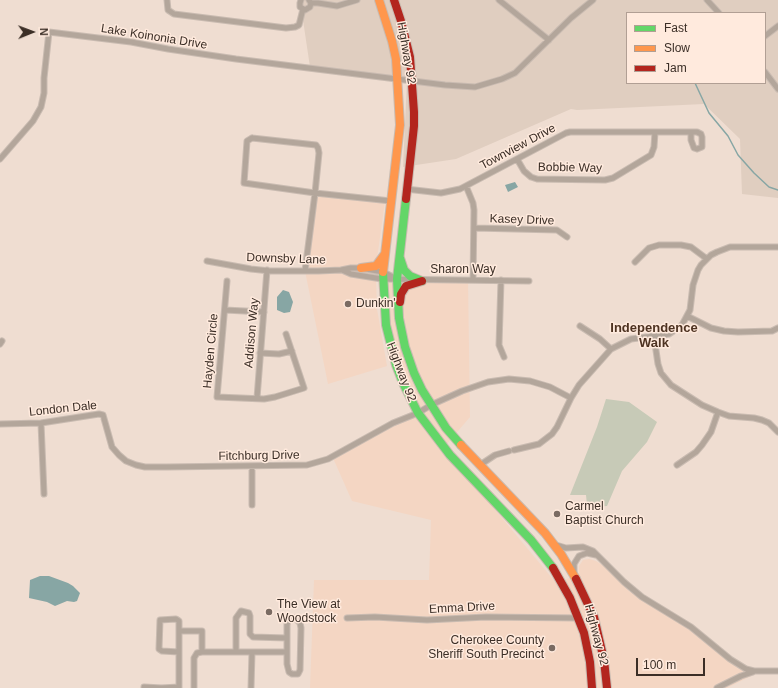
<!DOCTYPE html>
<style>
body{margin:0}
#map{position:relative;width:778px;height:688px;overflow:hidden;background:#efddd1;font-family:Helvetica,sans-serif}
canvas{display:block}
.legend{position:absolute;left:626px;top:12px;width:140px;height:72px;box-sizing:border-box;background:#ffeadd;border:1px solid #b19f94;margin:0;padding:5px 7px;list-style:none;font-size:12px;color:#3b2e26}
.legend li{display:flex;align-items:center;gap:8px;height:20px}
.legend b{width:20px;border:1px solid #b19f94}
.north{position:absolute;left:12px;top:12px;width:40px;height:40px;-webkit-text-stroke:3px #ffeadd;paint-order:stroke;rotate:89deg;font-size:11px;font-weight:700;line-height:16px;text-align:center;color:#3b2e26}
.north::after{content:'';display:block;margin:auto;width:14px;height:18px;background:#3b2e26;clip-path:polygon(50% 0,100% 100%,50% 72%,0 100%)}
.scale{position:absolute;left:636px;top:658px;width:69px;height:18px;box-sizing:border-box;border:2px solid #3b2e26;border-top:0;padding-left:5px;font-size:12px;line-height:14px;white-space:nowrap;color:#3b2e26;-webkit-text-stroke:3px #ffeadd;paint-order:stroke}
</style>
<div id="map">
<canvas width="778" height="688"></canvas>
<ul class="legend">
<li><b style="height:5px;background:#63d668"></b>Fast</li>
<li><b style="height:5px;background:#ff974d"></b>Slow</li>
<li><b style="height:5px;background:#b3261e"></b>Jam</li>
</ul>
<div class="north">N</div>
<div class="scale">100 m</div>
</div>
<script>
const ctx = document.querySelector('canvas').getContext('2d');
ctx.lineJoin = 'round';
function paint(path, color) { ctx.fillStyle = color; ctx.fill(path, 'evenodd'); }
const shape = rows => new Path2D(rows.map(r => 'M' + r).join(''));
function strokePath(path, color, width, dash) { ctx.strokeStyle = color; ctx.lineWidth = width; ctx.lineCap = dash ? 'butt' : 'round'; ctx.setLineDash(dash || []); ctx.stroke(path); }
function label(font, color, halo, rows, align = 'center') {
  ctx.font = font + ' Helvetica,sans-serif'; ctx.lineWidth = 3; ctx.setLineDash([]); ctx.textBaseline = 'middle'; ctx.strokeStyle = halo; ctx.fillStyle = color; for (const [text, x, y, turn = 0] of rows) {
    ctx.save(); ctx.translate(x, y); ctx.rotate((+turn || 0) * Math.PI / 180); ctx.textAlign = isNaN(turn) ? turn : align; if (halo) ctx.strokeText(text, 0, 0); ctx.fillText(text, 0, 0); ctx.restore();
  }
}
const built = shape([
 [315,193,385,201,376,266,377,271,376,278,377,309,387,366,328,384,305,271],
 [468,280,470,417,446,445,485,491,492,506,557,584,579,573,579,566,583,560,589,559,596,561,604,566,629,591,718,647,755,674,727,688,310,688,314,580,429,580,431,520,352,501,333,458,417,414,387,346,380,283]
]);
const industrial = shape([
 [300,0,778,0,778,198,742,194,740,139,704,104,577,110,571,109,456,159,403,167,407,80,310,67],
 [627,13,765,13,765,83,627,83]
]);
const green = shape([
 [606,399,629,402,657,422,647,442,622,471,607,506,593,507,593,505,587,505,586,495,570,495,597,427]
]);
const water = shape([
 [515,182,518,187,508,192,505,185],
 [283,290,289,292,293,302,290,312,284,313,277,310,277,297],
 [40,576,49,576,68,583,73,586,80,593,77,601,74,602,67,601,55,606,47,602,29,598,30,580]
]);
const stream = shape([
 [695,83,709,113,728,136,738,155,754,173,769,187,778,190]
]);
const street = shape([
 [167,0,168,10,174,14,286,28,295,27,299,25,303,9],
 [301,0,300,3,300,7,305,10,310,7,311,3,309,0],
 [499,0,549,40],
 [707,0,719,13],
 [311,3,318,3,337,6,357,0],
 [765,36,778,26],
 [765,72,778,89],
 [252,138,316,145,318,148,319,153,315,193,244,183,247,141,252,138],
 [0,159,33,121,41,107,44,93,44,78,49,32,131,42,168,49,236,59,445,85,475,87,502,79,515,73,571,18,593,0],
 [517,159,524,171,531,177,537,179,605,180,613,178,651,155,654,147,655,132],
 [466,186,473,203,474,210,473,280],
 [406,189,441,193,460,189,566,133,570,132,697,132,701,134,702,137,702,147,697,149,694,148,691,140,691,132],
 [474,228,557,230,567,237],
 [207,261,251,269,270,271,318,271,341,270,351,268,361,268,383,272,397,279],
 [635,262,649,248,659,245,681,245,691,247,707,259],
 [342,270,351,274,382,279,529,281],
 [305,271,315,193,391,201],
 [501,280,499,345,504,357],
 [227,281,217,397,264,399,275,397,304,388,286,334],
 [225,310,264,312],
 [687,316,711,328,724,331,738,332,772,331,778,328],
 [580,326,600,339,611,349],
 [654,337,658,364,661,373,671,385,702,405,718,412,729,416,754,418,762,420,769,423,778,432],
 [0,344,2,341],
 [260,353,279,354,292,351],
 [257,398,267,270],
 [41,423,44,494],
 [0,424,41,423,99,414,103,415,112,447,119,455,126,461,136,465,145,467,167,467,307,465,328,459,393,423,418,413,431,405,462,391,488,382,509,379,530,381,550,387,571,398],
 [514,450,539,444,552,434,557,427,571,398,579,385,611,349,631,339,669,334,682,325,690,310,693,285,698,270,701,265,711,255,717,252,730,247,778,247],
 [480,465,495,455,509,451],
 [677,465,696,452,702,445,711,432,718,412],
 [252,466,252,505],
 [556,545,566,548,583,547,593,551,624,582,642,597,691,627,730,659,746,669,754,671,778,671],
 [574,573,574,564,579,556,587,553,596,555],
 [347,618,375,617,427,620,486,617,579,618],
 [179,652,162,651,159,649,160,620,176,619,179,621,179,631],
 [202,652,287,652,287,624,290,618,295,618,300,623,301,628,300,670,298,674,292,674,289,672,287,664,287,652],
 [236,652,236,618,241,611,249,613,250,616,250,634,253,637,287,638],
 [144,687,162,688],
 [161,688,179,687],
 [179,688,179,631,202,631,202,652,197,653,194,658,194,688],
 [251,688,252,652],
 [717,688,741,676,753,672]
]);
const fast = shape([
 [406,199,397,279,399,318,405,347,414,373,422,390,446,428,461,445],
 [400,258,404,270,410,276,422,281],
 [383,272,386,325,396,365,403,383,418,413,450,455,531,540,553,568]
]);
const slow = shape([
 [379,0,392,41,396,59,400,125,383,272],
 [361,268,376,266,384,255],
 [461,445,545,533,561,554,576,579]
]);
const jam = shape([
 [394,0,401,21,410,57,414,112,414,126,406,199],
 [400,302,401,294,406,286,422,281],
 [553,568,570,598,584,633,590,662,592,688],
 [576,579,594,617,604,660,607,688]
]);
const markers = [
 [348,304,4,"#7a6b62"],
 [557,514,4,"#7a6b62"],
 [269,612,4,"#7a6b62"],
 [552,648,4,"#7a6b62"]
];
const streetNames = [
 ["Lake Koinonia Drive",154,37,9],
 ["Highway 92",406,53,80],
 ["Townview Drive",518,147,-28],
 ["Bobbie Way",570,168,1],
 ["Kasey Drive",522,220,2],
 ["Downsby Lane",286,259,2],
 ["Sharon Way",463,270],
 ["Addison Way",252,333,-85],
 ["Hayden Circle",211,351,-85],
 ["Highway 92",401,372,69],
 ["London Dale",63,409,-6],
 ["Fitchburg Drive",259,456,-1],
 ["Emma Drive",462,608,-3],
 ["Highway 92",596,635,75]
];
const poiNames = [
 ["Dunkin'",356,304],
 ["Carmel",565,507],
 ["Baptist Church",565,521],
 ["The View at",277,605],
 ["Woodstock",277,619],
 ["Cherokee County",544,641,"right"],
 ["Sheriff South Precinct",544,655,"right"]
];
const neighbourhoodNames = [
 ["Independence",654,328],
 ["Walk",654,343]
];
paint(built, '#f4d6c3');
paint(industrial, '#e0cec0');
paint(green, '#c7cab7');
paint(water, '#87a6a4');
strokePath(stream, '#87a6a4', 1.5);
strokePath(street, '#c9bbb1', 7);
strokePath(fast, '#c9bbb1', 10);
strokePath(slow, '#c9bbb1', 10);
strokePath(jam, '#c9bbb1', 10);
strokePath(street, '#b3a69b', 5);
strokePath(fast, '#63d668', 8);
strokePath(slow, '#ff974d', 8);
strokePath(jam, '#b3261e', 8);
for (const [x, y, r, color] of markers) { const dot = new Path2D(); dot.arc(x, y, r, 0, 2 * Math.PI); ctx.fillStyle = color; ctx.fill(dot); strokePath(dot, '#ffeadd', 1.5); }
label('12px', '#3b2e26', '#ffeadd', streetNames);
label('12px', '#3b2e26', '#ffeadd', poiNames, 'left');
label('bold 13px', '#4e3322', '#ffeadd', neighbourhoodNames);
</script>
